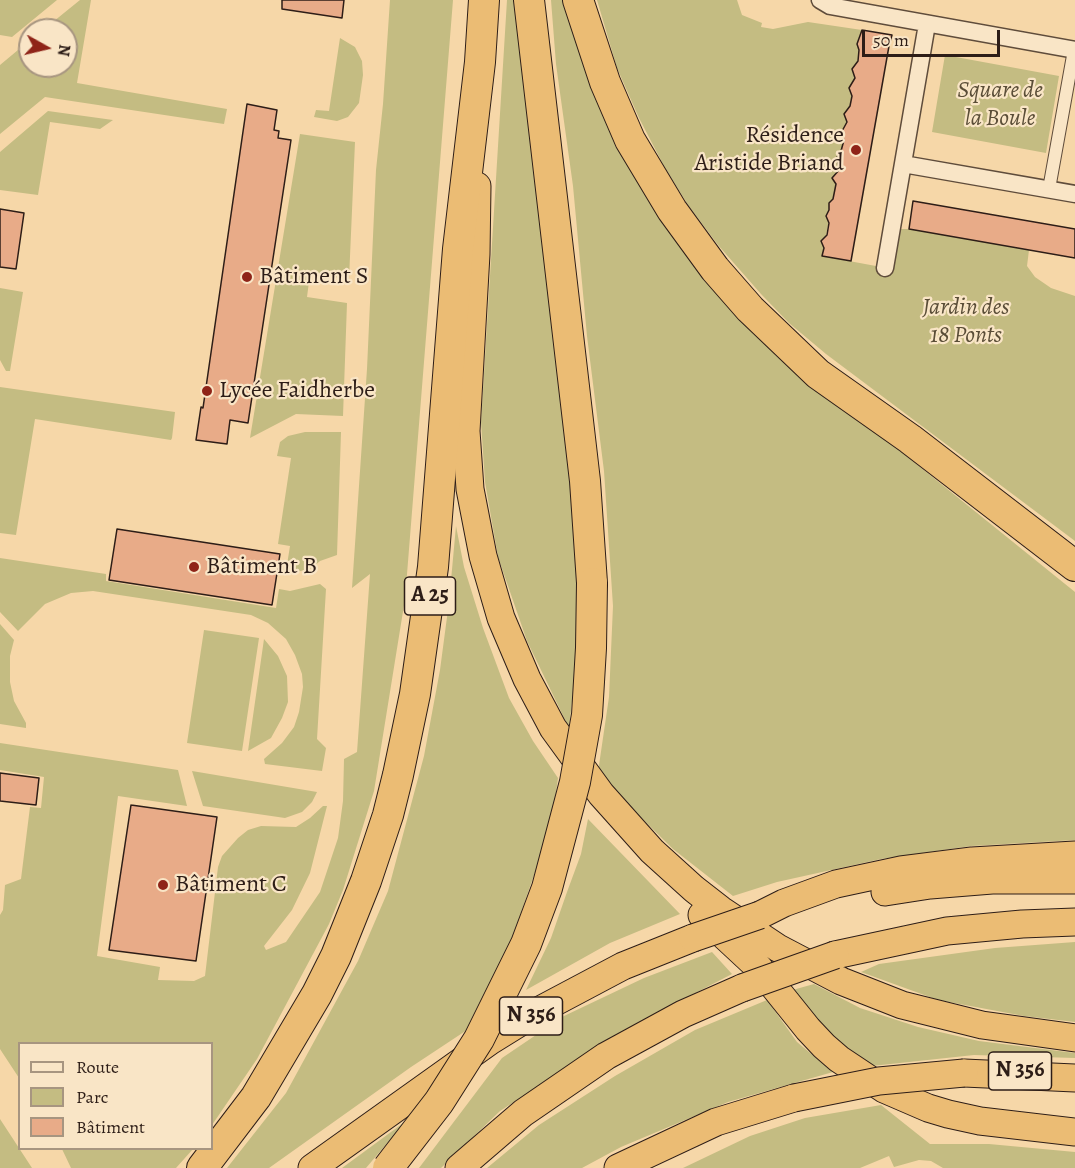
<!DOCTYPE html>
<meta charset="utf-8">
<style>
body{margin:0}
#map{position:relative;width:1075px;height:1168px;overflow:hidden;background:#f6d7a8;font-family:Alegreya,serif}
canvas{display:block}
.legend{position:absolute;left:18px;top:1042px;width:195px;height:108px;box-sizing:border-box;background:#f9e5c6;border:2px solid #a79580;margin:0;padding:8px 10px;list-style:none;font-size:18px;color:#2d1d17}
.legend li{display:flex;align-items:center;gap:12px;height:30px}
.legend b{width:30px;border:2px solid #a79580}
.north{position:absolute;left:18px;top:18px;width:60px;height:60px;box-sizing:border-box;background:#f9e5c6;border:2px solid #a79580;border-radius:50%;rotate:98deg;font-size:16px;font-weight:700;line-height:24px;text-align:center;color:#2d1d17}
.north::after{content:'';display:block;margin:auto;width:21px;height:27px;background:#8f2418;clip-path:polygon(50% 0,100% 100%,50% 72%,0 100%)}
.scale{position:absolute;left:862px;top:30px;width:138px;height:27px;box-sizing:border-box;border:3px solid #2d1d17;border-top:0;padding-left:8px;font-size:18px;line-height:21px;white-space:nowrap;color:#2d1d17;-webkit-text-stroke:4px #f9e5c6;paint-order:stroke}
</style>
<div id="map">
<canvas width="1075" height="1168"></canvas>
<ul class="legend">
<li><b style="height:8px;background:#f9e5c6"></b>Route</li>
<li><b style="height:16px;background:#c4bc82"></b>Parc</li>
<li><b style="height:16px;background:#e8ab88"></b>Bâtiment</li>
</ul>
<div class="north">N</div>
<div class="scale">50 m</div>
</div>
<script>
const ctx = document.querySelector('canvas').getContext('2d');
ctx.lineJoin = 'round';
function paint(path, color) { ctx.fillStyle = color; ctx.fill(path, 'evenodd'); }
const shape = rows => new Path2D(rows.map(r => 'M' + r).join(''));
function strokePath(path, color, width, dash) { ctx.strokeStyle = color; ctx.lineWidth = width; ctx.lineCap = dash ? 'butt' : 'round'; ctx.setLineDash(dash || []); ctx.stroke(path); }
function label(font, color, halo, rows, align = 'center') {
  ctx.font = font + ' Alegreya,serif'; ctx.lineWidth = 4.5; ctx.setLineDash([]); ctx.textBaseline = 'middle'; ctx.strokeStyle = halo; ctx.fillStyle = color; for (const [text, x, y, turn = 0] of rows) {
    ctx.save(); ctx.translate(x, y); ctx.rotate((+turn || 0) * Math.PI / 180); ctx.textAlign = isNaN(turn) ? turn : align; if (halo) ctx.strokeText(text, 0, 0); ctx.fillText(text, 0, 0); ctx.restore();
  }
}
const green = shape([
 [0,0,57,0,12,37,0,35],
 [80,0,91,0,77,83,227,109,224,124,45,97,0,134,0,65,30,40,30,66,66,66,66,30,43,30],
 [390,0,453,0,405,599,374,791,343,890,329,924,257,1059,212,1125,212,1044,20,1044,19,1078,0,1049,0,915,3,910,5,885,21,879,30,807,41,808,44,777,0,770,0,743,178,770,187,806,118,796,97,956,160,967,158,980,194,981,205,976,218,867,222,856,238,838,248,830,261,826,296,827,310,818,323,806,327,806,310,873,292,910,264,946,266,950,286,942,320,892,338,838,343,801,344,759,357,752,370,574,352,588,367,369,376,170,383,104],
 [507,0,516,0,577,547,578,648,569,728,527,641,498,557,485,482,481,422],
 [551,0,567,0,580,48,606,123,655,209,775,350,1075,592,1075,840,971,846,881,859,777,882,733,896,673,849,616,793,598,772,609,697,613,606,604,471,587,336,573,186,556,64],
 [597,0,737,0,742,15,762,23,761,27,773,29,808,22,862,30,857,43,860,48,857,65,852,69,855,74,853,84,849,88,852,92,849,110,845,113,848,118,845,130,842,132,844,138,833,200,829,203,829,220,822,256,892,269,899,229,910,229,1029,250,1027,266,1035,277,1051,288,1075,296,1075,541,826,354,789,323,761,294,718,245,688,205,665,168,639,118,617,68],
 [340,38,355,47,362,61,363,75,359,103,348,117,337,121,314,117,316,110,329,111],
 [945,55,1059,76,1046,153,932,132],
 [48,111,113,120,100,129,50,122,38,195,0,190,0,152],
 [300,134,355,142,349,279,310,274,307,297,347,303,343,416,296,414,250,438],
 [0,288,23,292,10,371,6,371,0,360],
 [0,387,175,412,172,438,171,440,35,419,16,535,0,533],
 [305,432,341,432,337,555,320,561,312,568,297,572,286,571,290,546,278,544,291,458,277,456,280,442,288,436],
 [456,526,464,567,483,628,509,698,533,741,558,778,555,800,541,855,509,947,470,1028,411,1067,269,1168,227,1168,286,1093,358,961,388,891,424,756,440,670,449,602],
 [0,558,106,574,106,581,276,608,279,589,290,591,320,584,326,589,317,739,326,748,322,771,265,764,264,759,282,743,294,727,299,712,303,687,302,674,295,655,286,639,268,623,251,615,93,591,71,593,45,604,18,631,0,612],
 [0,624,14,640,10,656,10,682,14,701,26,723,26,728,0,724],
 [204,630,259,638,242,751,187,743],
 [264,639,278,656,287,676,288,702,282,718,271,738,248,751],
 [192,771,317,792,312,802,302,812,285,818,203,806],
 [588,819,680,914,610,943,526,990,551,938,567,892,581,854],
 [1075,942,1075,1022,1024,1016,938,1000,861,972,879,964,995,948],
 [712,952,732,974,630,1027,500,1111,441,1168,419,1168,502,1058,564,1016,644,978],
 [814,984,860,1008,918,1027,979,1041,1075,1053,1075,1058,974,1055,872,1066,830,1035,789,991],
 [767,1000,797,1042,833,1072,728,1102,621,1147,582,1168,487,1168,539,1125,615,1076,695,1030],
 [881,1105,930,1144,989,1144,1075,1152,1075,1168,943,1168,931,1161,919,1160,894,1167,889,1156,860,1168,683,1168,750,1136,805,1118],
 [0,1119,32,1168,0,1168],
 [406,1121,366,1168,342,1168],
 [62,1149,193,1149,176,1168,71,1168]
]);
const building = shape([
 [282,0,344,0,342,18,282,9,282,0],
 [862,30,892,35,889,46,851,261,822,256,824,248,821,241,827,235,829,223,826,216,829,210,829,203,833,199,836,184,832,178,840,169,836,159,841,151,844,140,841,133,847,122,844,114,850,106,852,96,849,88,855,78,852,69,858,61,859,50,857,44,862,30],
 [247,104,277,110,274,130,279,131,278,138,291,140,248,423,230,420,227,444,196,440,201,407,203,408,247,104],
 [913,201,1075,229,1075,258,909,229,913,201],
 [0,209,24,213,16,269,0,267,0,209],
 [117,529,280,554,272,605,109,580,117,529],
 [0,773,39,778,36,805,0,801,0,773],
 [131,805,217,817,196,961,109,950,131,805]
]);
const pedestrian = shape([
 [1049,189,1074,50]
]);
const minor = shape([
 [820,0,830,6,1075,50],
 [903,164,1075,194],
 [885,268,927,24]
]);
const trunk = shape([
 [477,186,476,254,466,431,470,489,483,556,501,618,527,679,553,728,601,794,652,851,694,889,721,910,778,948,841,981,902,1005,982,1025,1075,1038],
 [885,892,930,885,992,880,1075,880],
 [702,915,759,968,808,1029,824,1046,839,1059,884,1089,928,1108,948,1114,980,1121,1075,1132],
 [760,915,784,903,836,884,901,870,972,861,1075,855],
 [835,955,947,931,1022,924,1075,922],
 [964,1073,1075,1078],
 [312,1168,490,1041,540,1010,623,966,693,938],
 [459,1168,523,1113,606,1056,683,1014,742,988],
 [618,1168,716,1122,794,1098]
]);
const motorway = shape([
 [529,0,585,481,592,583],
 [578,0,605,82,630,140,672,210,715,269,750,309,818,374,910,439,1075,566],
 [202,1168,256,1097,317,994,336,956,366,881,388,815,398,775,415,694,433,567,458,249,480,62,484,0]
]);
const trunkBridge = shape([
 [693,938,760,915],
 [742,988,835,955],
 [794,1098,879,1081,964,1073]
]);
const motorwayBridge = shape([
 [388,1168,439,1102,479,1039,526,944,547,888,575,782,587,715,591,648,592,583]
]);
const markers = [
 [856,150,6,"#8f2418"],
 [247,277,6,"#8f2418"],
 [207,391,6,"#8f2418"],
 [194,567,6,"#8f2418"],
 [163,885,6,"#8f2418"]
];
const shields = [
 [430,596,51],
 [531,1016,63],
 [1020,1071,63]
];
const shieldNames = [
 ["A 25",430,596],
 ["N 356",531,1016],
 ["N 356",1020,1071]
];
const parkNames = [
 ["Square de",1000,91],
 ["la Boule",1000,119],
 ["Jardin des",966,308],
 ["18 Ponts",966,336]
];
const poiNames = [
 ["Résidence",844,136,"right"],
 ["Aristide Briand",844,164,"right"],
 ["Bâtiment S",259,277],
 ["Lycée Faidherbe",219,391],
 ["Bâtiment B",206,567],
 ["Bâtiment C",175,885]
];
paint(green, '#c4bc82');
paint(building, '#e8ab88');
strokePath(building, '#2d1d17', 1.5);
strokePath(pedestrian, '#5f4c3b', 14);
strokePath(minor, '#5f4c3b', 19);
strokePath(trunk, '#2d1d17', 29);
strokePath(motorway, '#2d1d17', 32);
strokePath(pedestrian, '#f9e5c6', 12);
strokePath(minor, '#f9e5c6', 16);
strokePath(trunk, '#ebbc74', 27);
strokePath(motorway, '#ebbc74', 30);
strokePath(trunkBridge, '#2d1d17', 29, []);
strokePath(motorwayBridge, '#2d1d17', 32, []);
strokePath(trunkBridge, '#ebbc74', 27);
strokePath(motorwayBridge, '#ebbc74', 30);
for (const [x, y, r, color] of markers) { const dot = new Path2D(); dot.arc(x, y, r, 0, 2 * Math.PI); ctx.fillStyle = color; ctx.fill(dot); strokePath(dot, '#f9e5c6', 2); }
for (const [x, y, w] of shields) { const box = new Path2D(); box.roundRect(x - w / 2, y - 19, w, 38, 4.5); ctx.fillStyle = '#f9e5c6'; ctx.fill(box); strokePath(box, '#2d1d17', 1.5); }
label('bold 22px', '#2d1d17', null, shieldNames);
label('italic 24px', '#5a4d37', '#f9e5c6', parkNames);
label('24px', '#2d1d17', '#f9e5c6', poiNames, 'left');
</script>
